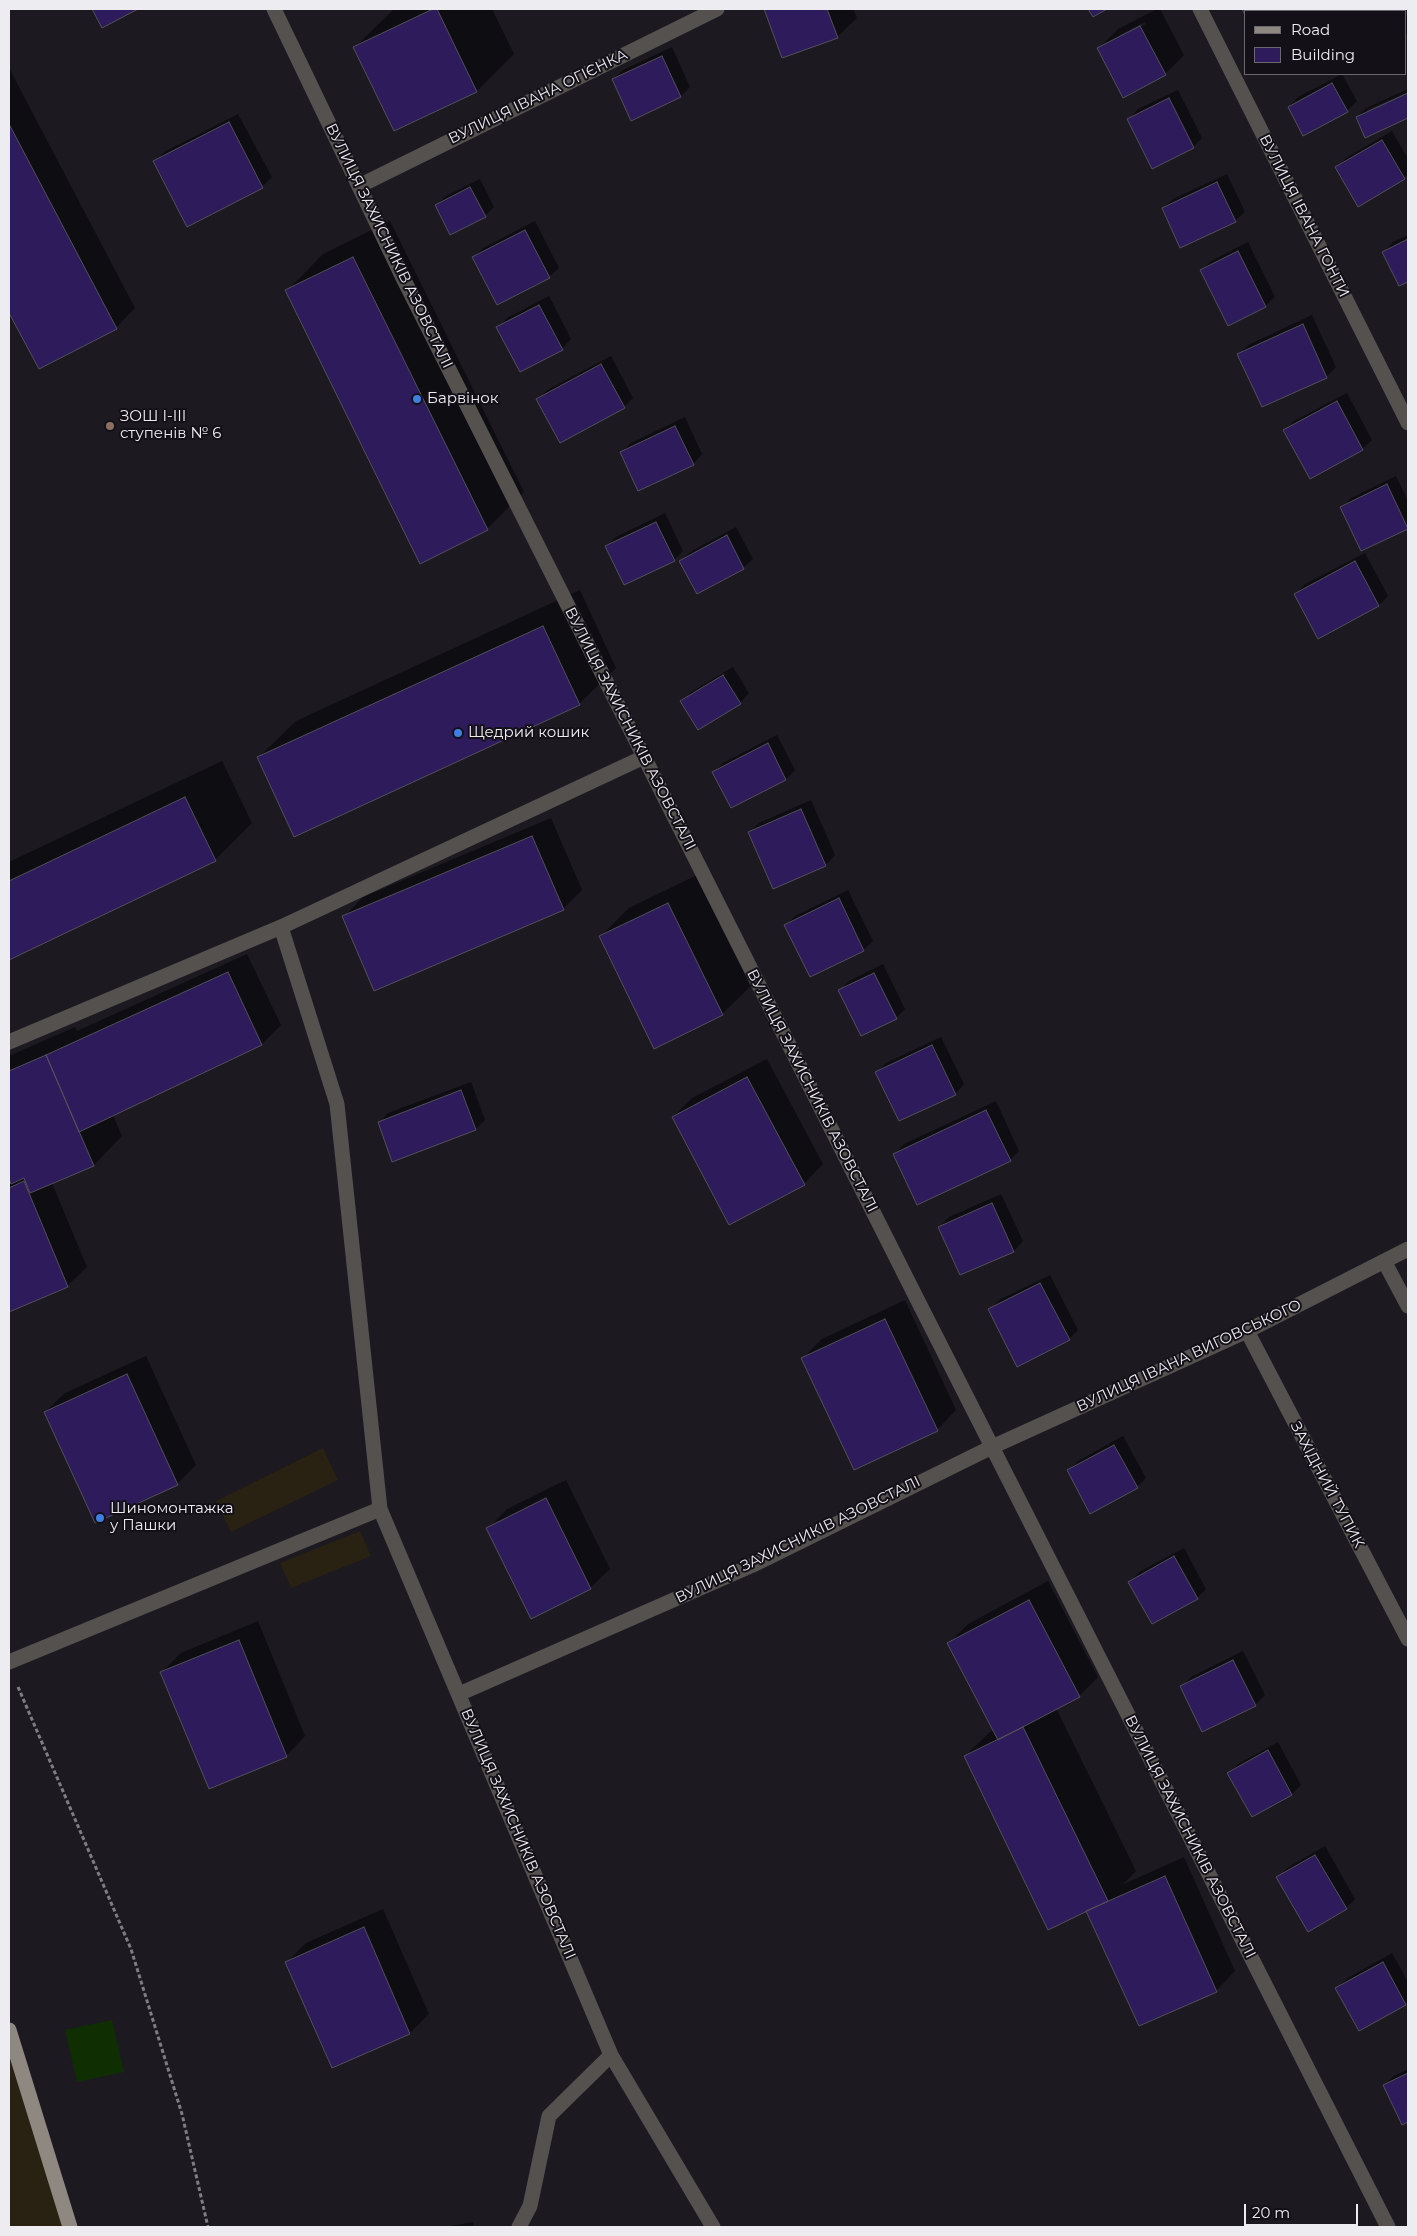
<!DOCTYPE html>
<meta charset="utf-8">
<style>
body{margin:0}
#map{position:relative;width:1417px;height:2236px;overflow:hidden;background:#1c1921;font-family:Montserrat,sans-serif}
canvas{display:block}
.frame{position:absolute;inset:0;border:10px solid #edecf1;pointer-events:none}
.legend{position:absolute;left:1244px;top:10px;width:162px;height:65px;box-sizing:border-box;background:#131017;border:1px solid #6a686e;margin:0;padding:6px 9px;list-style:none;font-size:15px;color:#edecf1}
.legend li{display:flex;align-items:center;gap:10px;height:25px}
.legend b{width:25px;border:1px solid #6a686e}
.scale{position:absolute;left:1244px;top:2204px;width:114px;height:22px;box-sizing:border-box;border:2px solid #edecf1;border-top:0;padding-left:6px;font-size:15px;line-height:18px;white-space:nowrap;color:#edecf1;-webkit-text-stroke:4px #131017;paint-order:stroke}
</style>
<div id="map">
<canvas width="1417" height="2236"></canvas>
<div class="frame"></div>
<ul class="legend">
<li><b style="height:6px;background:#8e8881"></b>Road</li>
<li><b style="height:14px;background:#2e1b5c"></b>Building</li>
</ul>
<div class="scale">20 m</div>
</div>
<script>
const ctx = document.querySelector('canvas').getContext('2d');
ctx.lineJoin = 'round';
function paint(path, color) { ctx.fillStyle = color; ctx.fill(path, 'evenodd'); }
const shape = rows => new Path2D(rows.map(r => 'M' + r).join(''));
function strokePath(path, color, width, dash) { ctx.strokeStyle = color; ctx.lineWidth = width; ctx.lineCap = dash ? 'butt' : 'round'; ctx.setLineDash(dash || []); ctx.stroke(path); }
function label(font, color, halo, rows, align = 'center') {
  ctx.font = font + ' Montserrat,sans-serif'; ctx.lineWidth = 4; ctx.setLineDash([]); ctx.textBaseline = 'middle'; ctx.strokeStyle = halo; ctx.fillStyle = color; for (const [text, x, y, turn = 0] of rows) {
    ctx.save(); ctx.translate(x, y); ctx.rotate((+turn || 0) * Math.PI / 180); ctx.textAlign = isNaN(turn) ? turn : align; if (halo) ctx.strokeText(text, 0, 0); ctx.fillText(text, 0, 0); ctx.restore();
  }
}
const industrial = shape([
 [323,1448,338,1480,231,1532,216,1501],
 [360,1531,371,1556,291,1588,280,1563],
 [9,2030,70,2227,9,2227]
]);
const green = shape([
 [112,2020,124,2072,77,2082,65,2030]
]);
const shadow = shape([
 [394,9,492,9,514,54,477,91,395,130,355,47],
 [765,9,853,9,857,18,837,37,783,57],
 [1157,9,1160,9,1184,55,1165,74,1099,48,1118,29],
 [1145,22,1146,24,1120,38,1120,35],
 [1243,9,1344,9,1341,11,1246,11],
 [1406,14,1408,18,1408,32,1406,35],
 [672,47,690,87,681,96,613,79,623,70],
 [9,68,135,308,116,328,40,368,9,310],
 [1342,74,1357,101,1347,111,1304,135,1289,107,1298,97],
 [1408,89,1408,92,1367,110,1367,113,1408,94,1408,117,1366,136,1357,117,1366,108],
 [1178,90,1202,138,1193,147,1129,119,1138,109],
 [238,114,272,177,262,187,155,161,164,152],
 [1392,131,1408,159,1408,175,1359,205,1337,167,1346,158],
 [1227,174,1245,212,1235,221,1163,208,1173,199],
 [480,179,494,207,485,216,436,205,446,196],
 [390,221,524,492,487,529,287,291,323,254],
 [535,221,559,268,549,277,474,257,483,248],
 [1408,235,1408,280,1399,285,1384,252,1393,242],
 [1248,242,1275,297,1265,306,1202,270,1211,261],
 [549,296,571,339,562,349,498,328,507,318],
 [1312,315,1336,367,1326,377,1262,406,1239,354,1248,345],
 [611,356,633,398,624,407,538,399,547,390],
 [1347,393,1372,440,1362,449,1285,430,1294,421],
 [685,417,702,454,693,464,621,452,631,443],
 [1396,476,1408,501,1407,528,1341,508,1351,498],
 [665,513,683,551,674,560,607,546,616,537],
 [736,527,753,559,743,568,681,561,690,552],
 [1365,553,1388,596,1379,605,1296,594,1305,584],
 [580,590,616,668,579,704,259,757,296,721],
 [733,667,749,693,740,703,682,701,691,692],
 [777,735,795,770,786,779,732,806,714,772,723,763],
 [222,761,252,823,215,860,9,958,9,862],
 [811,800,835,855,826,865,773,888,749,832,759,823],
 [551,818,582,890,563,909,344,917,363,897],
 [697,875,751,986,722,1014,601,936,629,908],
 [848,890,873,941,863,950,786,925,795,916],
 [247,954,281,1025,262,1044,113,1115,122,1136,94,1165,52,1183,87,1267,67,1286,9,1310,9,1056,75,1027,77,1031],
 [883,964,905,1009,896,1018,840,991,849,981],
 [941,1037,964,1084,955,1094,877,1072,886,1063],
 [767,1059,823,1164,804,1184,673,1117,692,1098],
 [471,1082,485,1120,476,1129,393,1160,379,1123,388,1113],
 [996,1101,1019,1151,1010,1160,894,1154,904,1144],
 [1001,1194,1023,1241,1014,1251,961,1274,940,1227,949,1217],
 [1050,1275,1078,1330,1069,1339,990,1310,999,1300],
 [905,1300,956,1410,937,1430,802,1359,822,1339],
 [146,1356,196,1465,177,1484,45,1412,65,1393],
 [1123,1436,1146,1478,1137,1487,1069,1470,1078,1461],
 [566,1480,610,1569,590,1588,488,1529,507,1509],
 [1184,1548,1206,1589,1197,1598,1130,1582,1139,1572],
 [1048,1581,1098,1677,1079,1696,1056,1708,1136,1871,1122,1885,1184,1857,1235,1971,1216,1991,1087,1910,965,1756,993,1729,949,1643,968,1624],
 [258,1621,305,1736,286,1756,162,1672,181,1653],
 [1243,1651,1265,1695,1255,1705,1182,1686,1191,1677],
 [1278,1742,1301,1785,1292,1794,1229,1773,1238,1764],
 [1325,1846,1355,1899,1346,1908,1278,1877,1287,1868],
 [383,1909,429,2014,410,2033,333,2066,287,1962,306,1943],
 [1392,1953,1408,1982,1408,2002,1359,2029,1337,1988,1346,1979],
 [1408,2069,1408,2120,1402,2123,1384,2085,1394,2076],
 [473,2222,474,2227,446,2227]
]);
const building = shape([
 [92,9,138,9,102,28,92,9],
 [433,9,437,9,477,92,394,131,353,47,433,9],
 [764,9,827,9,838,38,782,58,764,9],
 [1088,9,1107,9,1093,17,1088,9],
 [1242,9,1328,9,1329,11,1246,11,1246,17,1242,9],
 [1140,26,1166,75,1123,98,1097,48,1140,26],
 [662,56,681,97,631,121,612,79,662,56],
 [1332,83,1348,112,1303,136,1288,107,1332,83],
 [1408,93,1408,118,1365,138,1356,117,1408,93],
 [1169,98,1194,148,1152,169,1127,119,1169,98],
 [229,122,263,188,187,227,153,161,229,122],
 [9,124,117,329,39,369,9,313,9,124],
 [1382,140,1405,179,1358,207,1335,167,1382,140],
 [1217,182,1236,222,1180,248,1162,208,1217,182],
 [470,187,486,217,450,235,435,205,470,187],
 [525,230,550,278,497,305,472,257,525,230],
 [1408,239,1408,282,1399,286,1382,252,1408,239],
 [1238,251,1266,307,1228,326,1200,270,1238,251],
 [353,257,488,530,420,564,285,290,353,257],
 [539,305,563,350,520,372,496,327,539,305],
 [1303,324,1327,378,1262,407,1237,354,1303,324],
 [601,364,625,408,560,443,536,399,601,364],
 [1337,401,1363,450,1310,479,1283,430,1337,401],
 [675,426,694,465,638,491,620,452,675,426],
 [1387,484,1408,529,1361,551,1340,507,1387,484],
 [656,522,675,561,624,585,605,546,656,522],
 [727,535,744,569,697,594,679,561,727,535],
 [1355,561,1379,606,1318,639,1294,594,1355,561],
 [543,626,580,705,294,837,257,757,543,626],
 [723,675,741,704,698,730,680,701,723,675],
 [768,743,786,780,731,808,712,772,768,743],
 [185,797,216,861,9,960,9,881,185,797],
 [801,809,826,866,773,889,748,832,801,809],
 [532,836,564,910,374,991,342,916,532,836],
 [839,898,864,951,810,977,784,925,839,898],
 [668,903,723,1015,654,1049,599,936,668,903],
 [228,972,262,1045,79,1132,46,1055,228,972],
 [874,973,897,1019,861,1036,838,990,874,973],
 [932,1045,956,1095,899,1121,875,1072,932,1045],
 [46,1055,94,1166,30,1193,24,1178,11,1184,9,1179,9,1071,46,1055],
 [747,1077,805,1185,729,1225,672,1117,747,1077],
 [461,1090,476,1130,392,1162,378,1122,461,1090],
 [986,1110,1011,1161,917,1205,893,1154,986,1110],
 [24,1181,68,1287,9,1312,9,1188,24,1181],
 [992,1203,1014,1252,960,1275,938,1227,992,1203],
 [1040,1283,1070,1340,1017,1367,988,1309,1040,1283],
 [885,1319,938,1431,854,1470,801,1358,885,1319],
 [127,1374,178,1485,95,1523,44,1412,127,1374],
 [1114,1445,1138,1488,1090,1514,1067,1470,1114,1445],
 [546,1498,591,1589,531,1619,486,1528,546,1498],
 [1174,1556,1198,1599,1152,1624,1128,1582,1174,1556],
 [1029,1600,1080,1697,998,1740,947,1643,1029,1600],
 [239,1640,287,1757,209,1789,160,1672,239,1640],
 [1233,1660,1256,1706,1202,1732,1180,1686,1233,1660],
 [1023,1727,1108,1901,1048,1930,964,1756,1023,1727],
 [1268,1750,1292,1795,1252,1817,1227,1773,1268,1750],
 [1315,1855,1347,1909,1308,1932,1276,1877,1315,1855],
 [1165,1876,1217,1992,1139,2026,1086,1911,1165,1876],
 [364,1927,410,2034,332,2068,285,1962,364,1927],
 [1383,1962,1406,2005,1359,2031,1335,1988,1383,1962],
 [1408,2073,1408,2122,1402,2125,1383,2085,1408,2073]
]);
const path = shape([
 [18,1687,131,1949,182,2114,208,2227]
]);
const minor = shape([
 [274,9,403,278,916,1297,1388,2227],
 [1200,9,1408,423],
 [359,186,717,9],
 [281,927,337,1104,380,1509,611,2055,713,2227],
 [9,1042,281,927,644,757],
 [1384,1261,1408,1306],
 [1247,1331,1408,1639],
 [9,1662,380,1509],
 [459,1694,753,1565,992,1447,1247,1331,1408,1249],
 [519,2227,530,2206,549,2116,611,2055]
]);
const major = shape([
 [9,2030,70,2227]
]);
const markers = [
 [417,399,5,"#3f7fe0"],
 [110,426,5,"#8d6e63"],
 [458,733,5,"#3f7fe0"],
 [100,1518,5,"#3f7fe0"]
];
const streetNames = [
 ["ВУЛИЦЯ ІВАНА ОГІЄНКА",538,97,-26],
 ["ВУЛИЦЯ ІВАНА ГОНТИ",1304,216,63],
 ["ВУЛИЦЯ ЗАХИСНИКІВ АЗОВСТАЛІ",389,246,64],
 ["ВУЛИЦЯ ЗАХИСНИКІВ АЗОВСТАЛІ",630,729,63],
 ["ВУЛИЦЯ ЗАХИСНИКІВ АЗОВСТАЛІ",812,1091,63],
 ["ВУЛИЦЯ ІВАНА ВИГОВСЬКОГО",1189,1356,-25],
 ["ЗАХІДНИЙ ТУПИК",1327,1485,62],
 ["ВУЛИЦЯ ЗАХИСНИКІВ АЗОВСТАЛІ",798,1540,-26],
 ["ВУЛИЦЯ ЗАХИСНИКІВ АЗОВСТАЛІ",518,1834,67],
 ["ВУЛИЦЯ ЗАХИСНИКІВ АЗОВСТАЛІ",1190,1837,63]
];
const poiNames = [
 ["Барвінок",427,399],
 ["ЗОШ I-III",120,417],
 ["ступенів № 6",120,434],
 ["Щедрий кошик",468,733],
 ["Шиномонтажка",110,1509],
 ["у Пашки",110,1526]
];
paint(industrial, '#292111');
paint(green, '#0f2f03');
paint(shadow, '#0007');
paint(building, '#2e1b5c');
strokePath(building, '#52515a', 1);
strokePath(path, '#7f7d83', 3, [4, 2.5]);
strokePath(minor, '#54514e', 15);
strokePath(major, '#8e8881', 15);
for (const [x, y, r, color] of markers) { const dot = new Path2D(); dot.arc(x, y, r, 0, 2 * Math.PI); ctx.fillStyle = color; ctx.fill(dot); strokePath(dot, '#131017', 2); }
label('15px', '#edecf1', '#131017', streetNames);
label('15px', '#edecf1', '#131017', poiNames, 'left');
</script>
